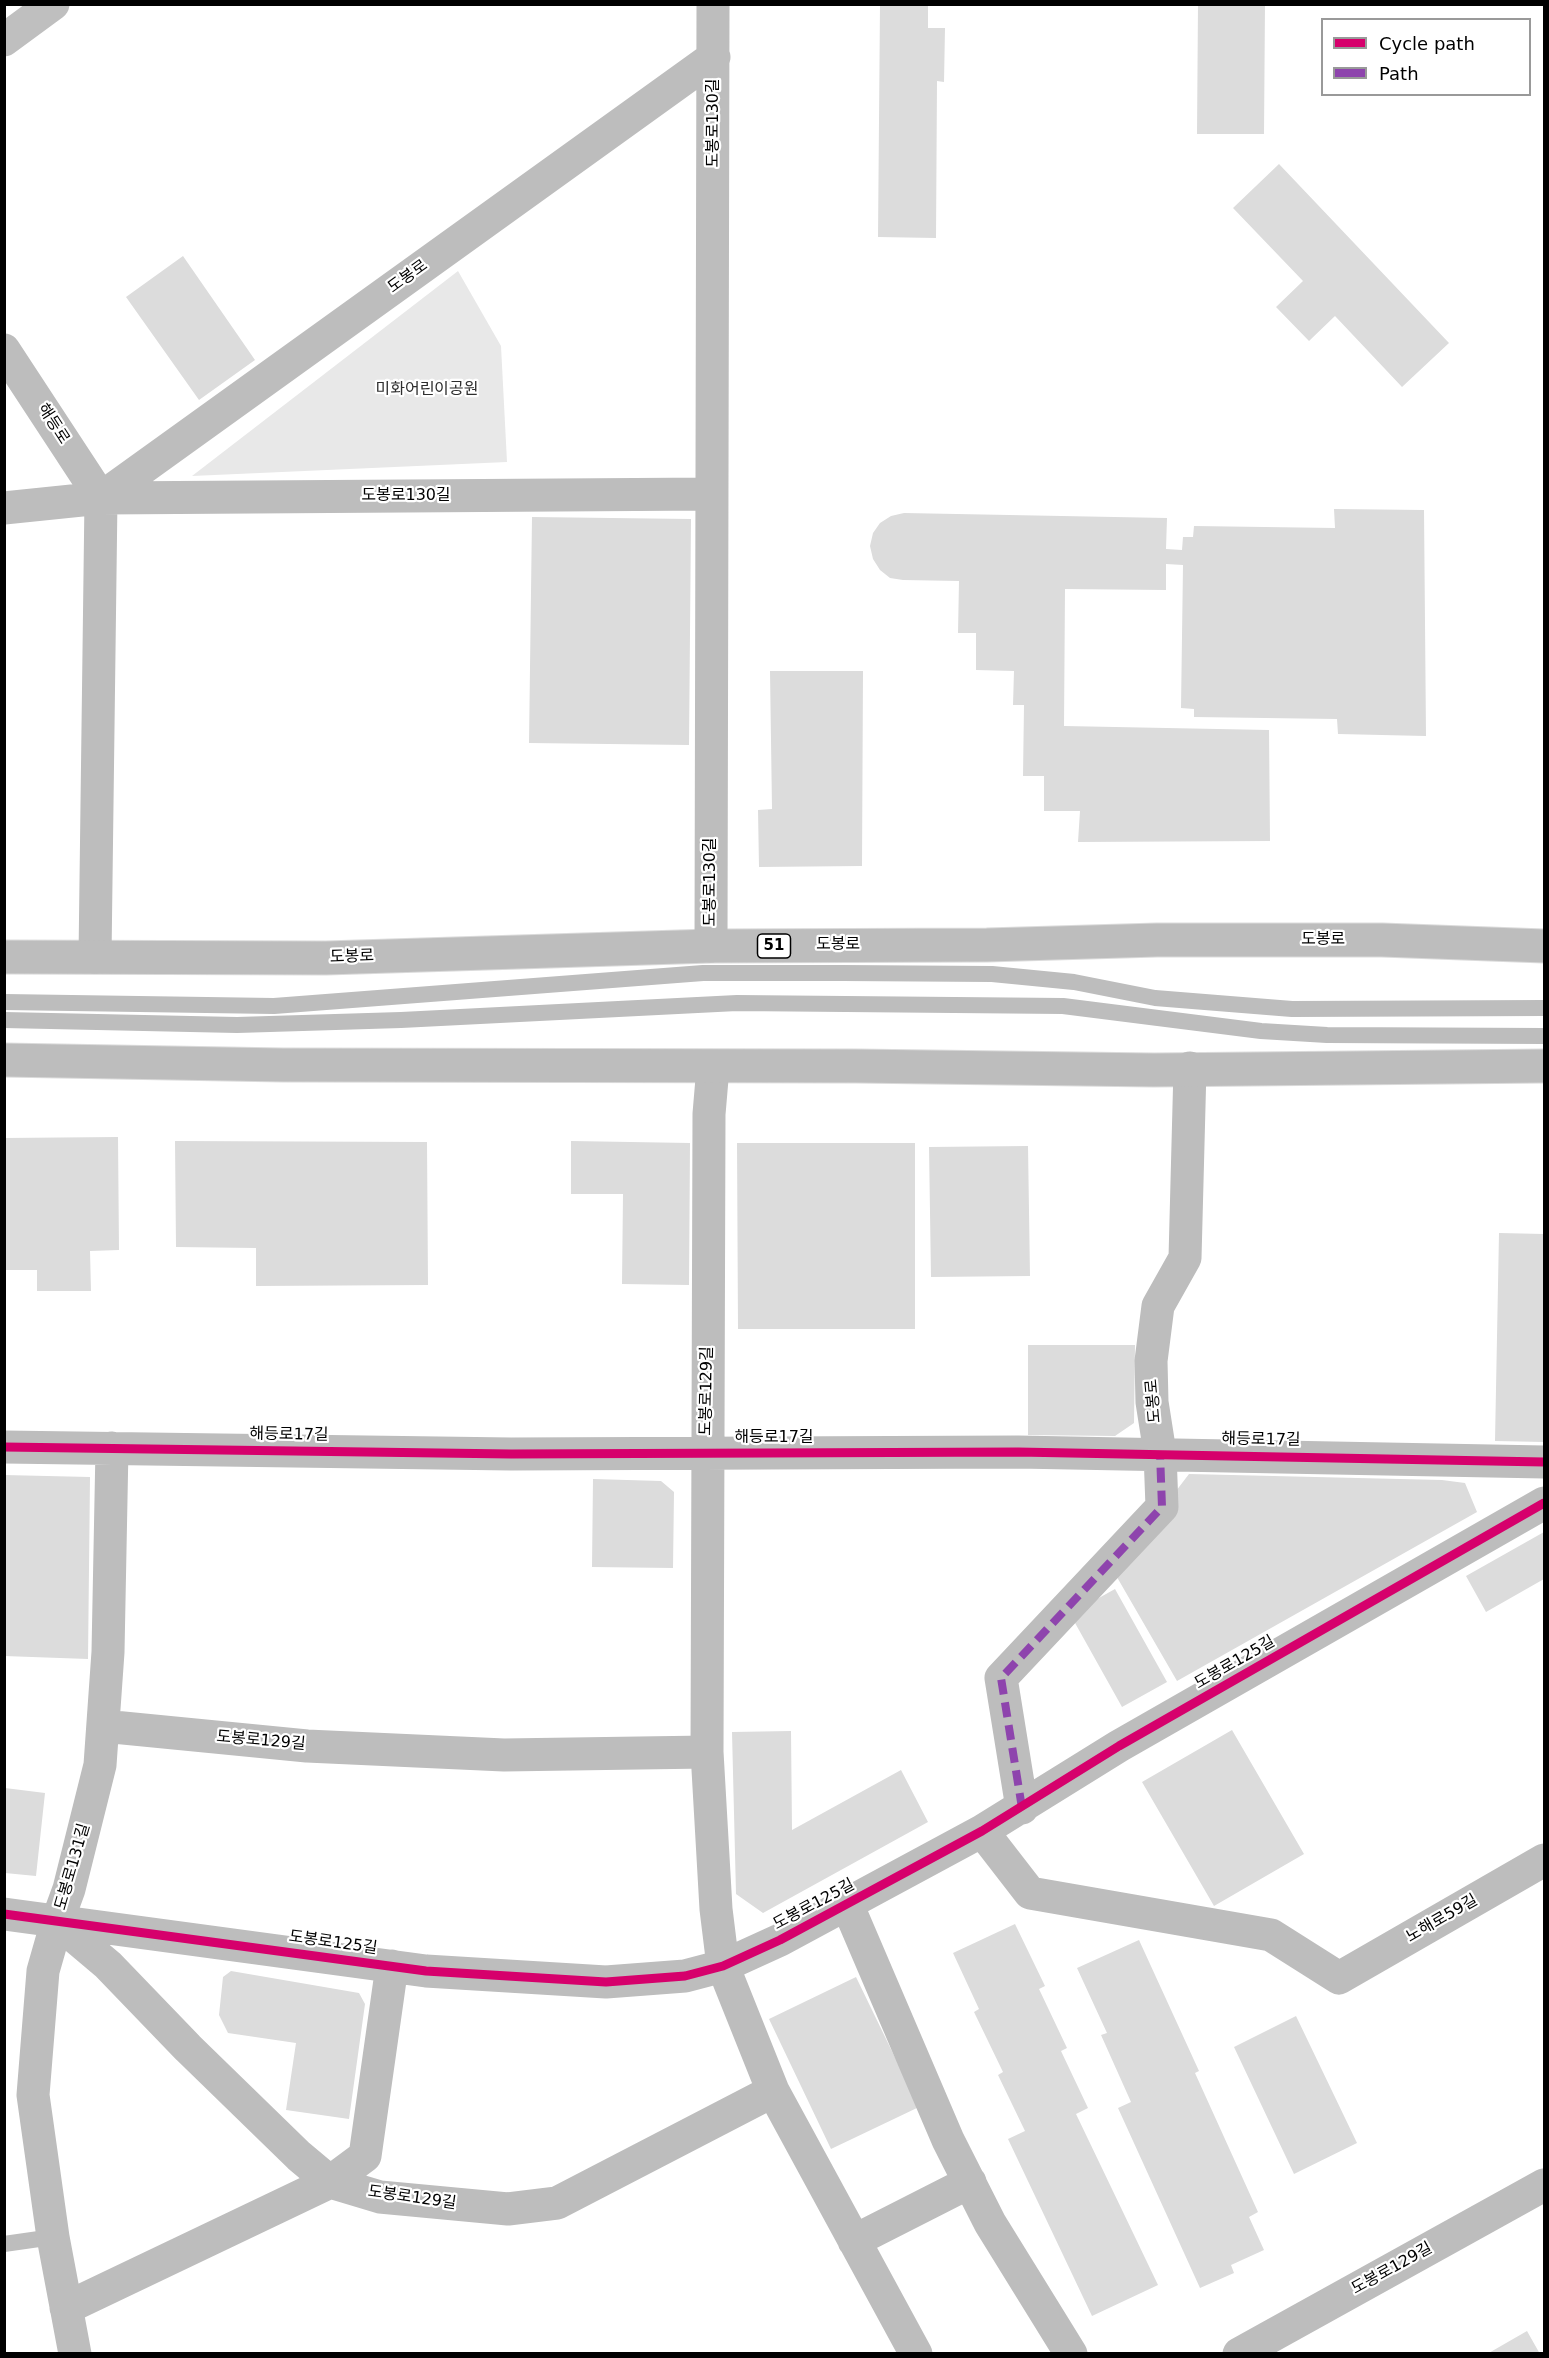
<!DOCTYPE html>
<meta charset="utf-8">
<style>
body{margin:0}
#map{position:relative;width:1549px;height:2358px;overflow:hidden;background:#fff;font-family:"DejaVu Sans",sans-serif}
canvas{display:block}
.frame{position:absolute;inset:0;border:6px solid #000;pointer-events:none}
.legend{position:absolute;left:1321px;top:18px;width:210px;height:78px;box-sizing:border-box;background:#fff;border:2px solid #999;margin:0;padding:8px 10px;list-style:none;font-size:18px;color:#000}
.legend li{display:flex;align-items:center;gap:12px;height:30px}
.legend b{width:30px;border:2px solid #999}
</style>
<div id="map">
<canvas width="1549" height="2358"></canvas>
<div class="frame"></div>
<ul class="legend">
<li><b style="height:8px;background:#d6006c"></b>Cycle path</li>
<li><b style="height:8px;background:#8e44ad"></b>Path</li>
</ul>
</div>
<script>
const ctx = document.querySelector('canvas').getContext('2d');
ctx.lineJoin = 'round';
function paint(path, color) { ctx.fillStyle = color; ctx.fill(path, 'evenodd'); }
const shape = rows => new Path2D(rows.map(r => 'M' + r).join(''));
function strokePath(path, color, width, dash) { ctx.strokeStyle = color; ctx.lineWidth = width; ctx.lineCap = dash ? 'butt' : 'round'; ctx.setLineDash(dash || []); ctx.stroke(path); }
function label(font, color, halo, rows, align = 'center') {
  ctx.font = font + ' "DejaVu Sans","Noto Sans KR",sans-serif'; ctx.lineWidth = 4.5; ctx.setLineDash([]); ctx.textBaseline = 'middle'; ctx.strokeStyle = halo; ctx.fillStyle = color; for (const [text, x, y, turn = 0] of rows) {
    ctx.save(); ctx.translate(x, y); ctx.rotate((+turn || 0) * Math.PI / 180); ctx.textAlign = isNaN(turn) ? turn : align; if (halo) ctx.strokeText(text, 0, 0); ctx.fillText(text, 0, 0); ctx.restore();
  }
}
const green = shape([
 [458,271,501,346,507,462,192,476]
]);
const building = shape([
 [880,4,928,4,928,28,945,28,944,82,937,81,936,238,878,237],
 [1198,4,1265,4,1264,134,1197,134],
 [1279,164,1449,343,1402,387,1335,316,1309,341,1276,307,1303,281,1233,208],
 [183,256,255,360,199,400,126,297],
 [1334,509,1424,510,1426,736,1338,734,1337,719,1194,717,1194,709,1181,708,1183,565,1166,564,1166,590,1065,589,1064,726,1269,730,1270,841,1078,842,1080,811,1044,811,1044,776,1023,776,1024,705,1013,705,1014,671,976,670,976,633,958,633,959,581,903,580,890,578,880,570,873,559,870,546,873,533,880,523,891,516,904,513,1167,518,1166,549,1182,550,1183,537,1193,537,1194,526,1335,528],
 [532,517,691,519,689,745,529,743],
 [770,671,863,671,862,866,759,867,758,810,772,809],
 [118,1137,119,1250,90,1251,91,1291,37,1291,37,1270,4,1270,4,1138],
 [175,1141,427,1142,428,1285,256,1286,256,1248,176,1247],
 [571,1141,690,1143,689,1285,622,1284,623,1194,571,1194],
 [737,1143,915,1143,915,1329,738,1329],
 [1028,1146,1030,1276,931,1277,929,1147],
 [1499,1233,1544,1234,1544,1442,1495,1441],
 [1028,1345,1135,1345,1134,1423,1115,1436,1028,1435],
 [1189,1474,1442,1480,1465,1483,1477,1512,1177,1681,1114,1572],
 [4,1475,90,1477,88,1659,4,1656],
 [593,1479,661,1481,674,1492,673,1568,592,1567],
 [1544,1532,1544,1579,1486,1612,1466,1576],
 [1115,1589,1167,1682,1122,1707,1070,1614],
 [1232,1730,1304,1854,1214,1906,1142,1782],
 [791,1731,792,1830,901,1770,928,1822,763,1913,736,1894,732,1732],
 [5,1788,45,1793,36,1876,5,1873],
 [1015,1924,1045,1986,1039,1989,1067,2048,1061,2051,1088,2108,1076,2114,1158,2285,1092,2316,1008,2139,1025,2131,998,2075,1003,2072,974,2012,979,2009,953,1953],
 [1139,1940,1199,2071,1195,2073,1258,2212,1249,2217,1264,2250,1231,2265,1234,2273,1200,2288,1118,2108,1131,2102,1101,2035,1107,2033,1077,1968],
 [231,1971,359,1993,365,2004,349,2119,286,2110,296,2043,228,2033,219,2015,223,1977],
 [856,1977,919,2107,831,2149,769,2019],
 [1296,2016,1357,2143,1294,2174,1234,2047],
 [1527,2331,1540,2354,1487,2354]
]);
const service = shape([
 [4,1002,274,1006,703,973,843,973,992,974,1074,982,1155,998,1292,1009,1544,1008],
 [4,1020,237,1025,401,1020,737,1003,1063,1006,1261,1031,1327,1035,1544,1036],
 [4,2244,53,2237]
]);
const minor = shape([
 [4,350,101,498],
 [101,498,714,57],
 [4,508,101,498,711,494],
 [711,946,713,4],
 [95,957,101,498],
 [713,1067,709,1114,707,1752,716,1909,723,1966,773,2091,916,2354],
 [4,1447,511,1454,1018,1452,1544,1462],
 [103,1726,307,1746,504,1755,707,1752],
 [1022,1808,1001,1678,1162,1507,1160,1453,1152,1402,1151,1361,1158,1306,1185,1258,1190,1068],
 [982,1831,1030,1893,1271,1935,1339,1978,1544,1860],
 [847,1904,948,2140,990,2223,1071,2354],
 [4,1914,426,1971,606,1982,685,1976,723,1966,780,1940,982,1831,1119,1746,1544,1503],
 [57,1922,108,1965,188,2048,299,2156,330,2182,380,2197,508,2209,557,2203,773,2091],
 [854,2241,970,2182],
 [66,2308,330,2182,365,2156,392,1966],
 [75,2354,53,2237,33,2095,43,1971,57,1922,69,1889,100,1765,108,1652,112,1448],
 [1239,2354,1544,2185]
]);
const secondary = shape([
 [4,40,53,4]
]);
const primary = shape([
 [4,957,326,958,711,946,987,945,1157,940,1382,940,1544,946],
 [4,1060,283,1065,856,1066,1154,1070,1544,1066]
]);
const quiet = shape([
 [1022,1808,1001,1678,1162,1507,1160,1453]
]);
const cycleway = shape([
 [4,1447,511,1454,1018,1452,1544,1462],
 [4,1914,426,1971,606,1982,685,1976,723,1966,780,1940,982,1831,1119,1746,1544,1503]
]);
const shields = [
 [774,946,33]
];
const shieldNames = [
 ["51",774,946]
];
const streetNames = [
 ["도봉로130길",714,123,-90],
 ["도봉로",408,277,-36],
 ["해등로",53,424,57],
 ["도봉로130길",406,496],
 ["도봉로130길",711,882,-90],
 ["도봉로",1323,940],
 ["도봉로",838,945],
 ["도봉로",352,957,-2],
 ["도봉로129길",707,1391,-89],
 ["도봉로",1154,1401,-95],
 ["해등로17길",289,1435,1],
 ["해등로17길",774,1438],
 ["해등로17길",1261,1440,1],
 ["도봉로125길",1235,1663,-30],
 ["도봉로129길",261,1741,5],
 ["도봉로131길",73,1867,-74],
 ["도봉로125길",814,1905,-28],
 ["노해로59길",1442,1919,-30],
 ["도봉로125길",333,1943,8],
 ["도봉로129길",412,2198,8],
 ["도봉로129길",1392,2269,-29]
];
const parkNames = [
 ["미화어린이공원",427,390]
];
paint(green, '#e8e8e8');
paint(building, '#dcdcdc');
strokePath(primary, '#dbdbdb', 35);
strokePath(service, '#bdbdbd', 16);
strokePath(minor, '#bdbdbd', 33);
strokePath(secondary, '#bfbfbf', 33);
strokePath(primary, '#bdbdbd', 33);
strokePath(quiet, '#8e44ad', 8, [15, 8]);
strokePath(cycleway, '#d6006c', 9);
for (const [x, y, w] of shields) { const box = new Path2D(); box.roundRect(x - w / 2, y - 12, w, 24, 4.5); ctx.fillStyle = '#fff'; ctx.fill(box); strokePath(box, '#000', 1.5); }
label('bold 15px', '#000', null, shieldNames);
label('16px', '#000', '#fff', streetNames);
label('16px', '#2d2d2d', '#fff', parkNames);
</script>
